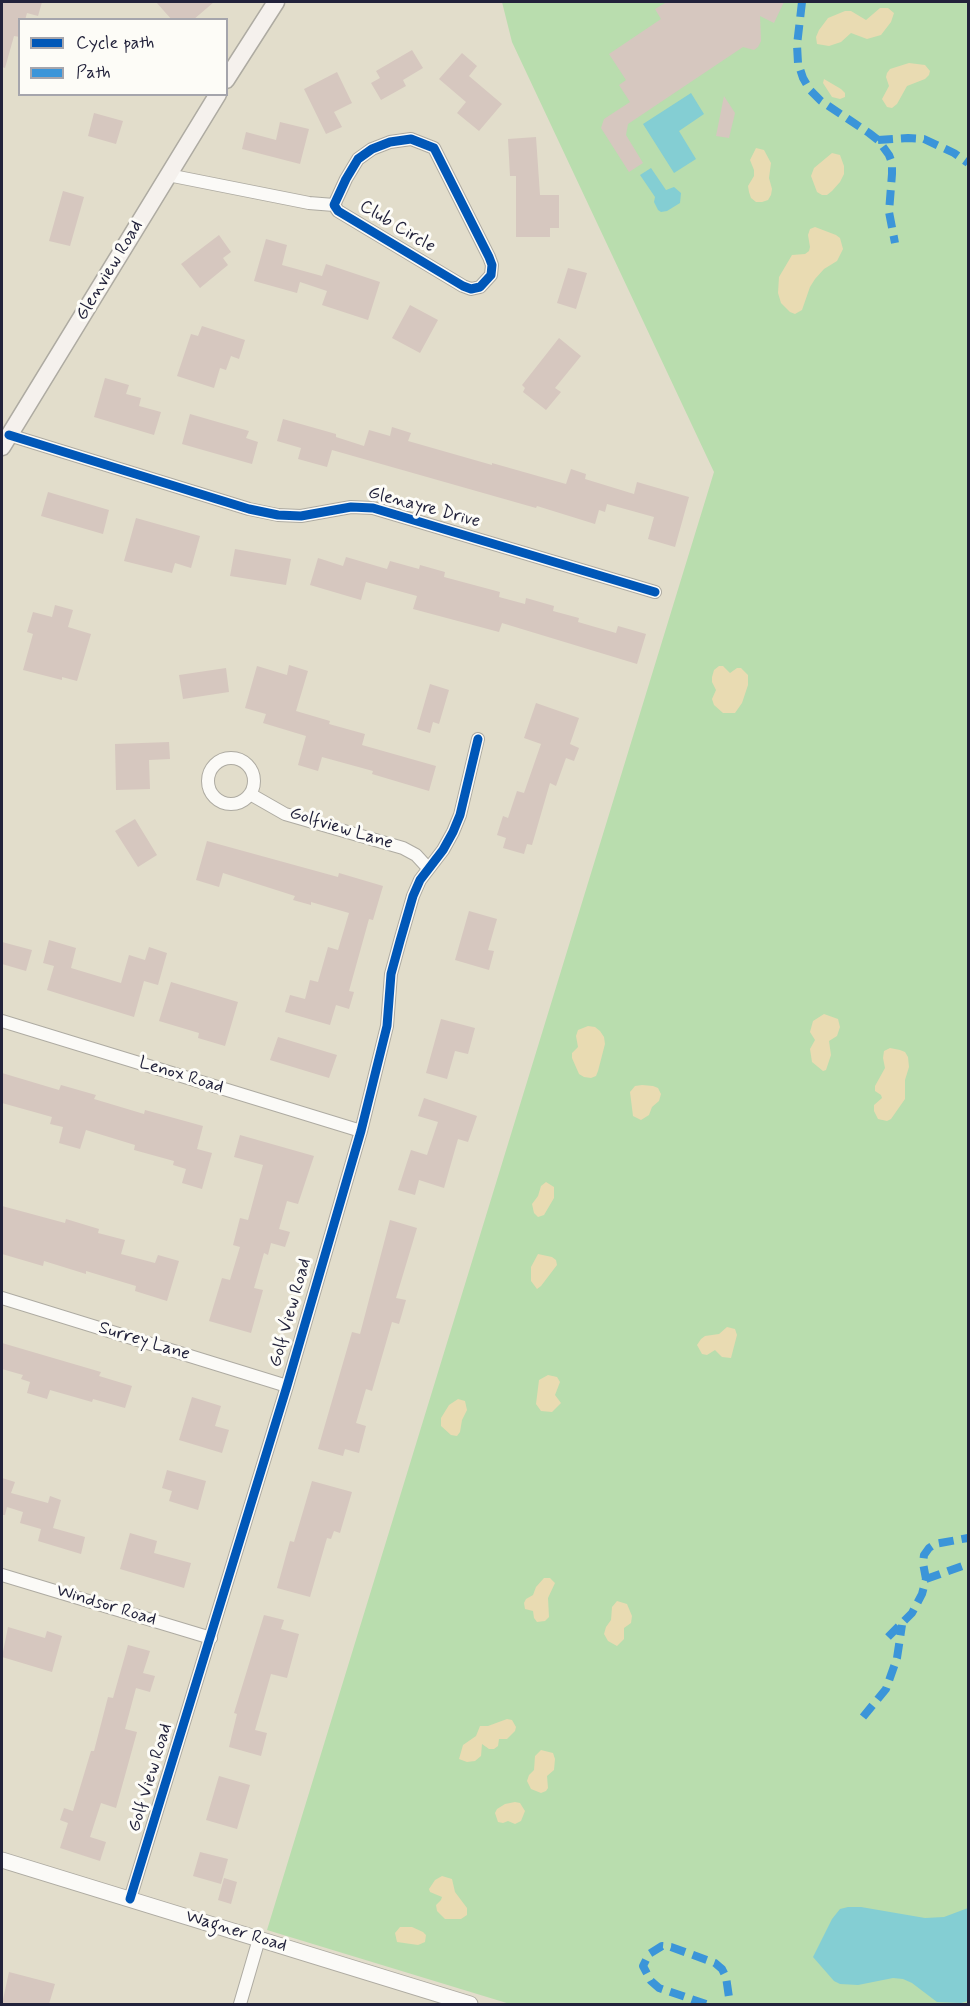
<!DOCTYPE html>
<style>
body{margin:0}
#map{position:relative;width:970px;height:2006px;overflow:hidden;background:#e2ddcb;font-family:Mynerve,sans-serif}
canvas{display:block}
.frame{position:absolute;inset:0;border:3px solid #22223b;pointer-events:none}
.legend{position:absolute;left:18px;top:18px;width:210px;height:78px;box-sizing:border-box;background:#fdfcf7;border:2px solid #a5a5ac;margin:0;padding:8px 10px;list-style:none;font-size:18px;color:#22223b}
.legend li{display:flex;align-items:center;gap:12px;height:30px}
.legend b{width:30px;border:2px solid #a5a5ac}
</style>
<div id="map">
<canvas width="970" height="2006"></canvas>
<div class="frame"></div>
<ul class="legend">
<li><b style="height:8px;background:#0057b8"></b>Cycle path</li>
<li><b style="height:8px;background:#3b95d9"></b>Path</li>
</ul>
</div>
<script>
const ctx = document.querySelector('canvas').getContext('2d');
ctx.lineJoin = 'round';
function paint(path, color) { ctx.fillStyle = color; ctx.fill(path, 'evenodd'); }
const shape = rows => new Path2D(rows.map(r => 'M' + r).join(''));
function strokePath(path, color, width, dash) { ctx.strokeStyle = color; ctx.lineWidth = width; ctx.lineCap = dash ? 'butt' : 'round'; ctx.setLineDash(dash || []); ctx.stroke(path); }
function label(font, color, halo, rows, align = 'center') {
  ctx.font = font + ' Mynerve,sans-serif'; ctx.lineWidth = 6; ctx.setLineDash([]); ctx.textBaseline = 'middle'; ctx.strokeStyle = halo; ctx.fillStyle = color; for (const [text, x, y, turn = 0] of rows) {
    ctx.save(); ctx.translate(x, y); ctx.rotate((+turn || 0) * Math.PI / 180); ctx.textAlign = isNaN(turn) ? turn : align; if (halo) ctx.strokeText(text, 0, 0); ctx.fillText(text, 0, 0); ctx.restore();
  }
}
const green = shape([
 [502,2,968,2,968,2004,510,2004,267,1930,714,472,512,42]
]);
const sand = shape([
 [880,8,888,8,894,13,891,22,881,35,867,39,851,33,841,42,829,46,817,44,816,37,819,30,828,18,845,11,851,11,866,20],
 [909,63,925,65,930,71,929,75,925,79,907,86,897,104,892,108,887,107,882,99,889,86,886,77,887,73,890,69],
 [824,79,841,89,845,93,845,97,840,99,832,97,823,83],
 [756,148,764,150,771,163,769,178,772,189,771,195,768,200,762,202,756,202,751,198,749,192,748,186,754,176,754,170,750,160],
 [832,153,840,155,844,166,844,174,840,182,832,191,827,195,822,195,817,192,811,176,814,168],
 [815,227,836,235,840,238,843,249,837,261,824,269,815,279,810,287,802,310,795,314,790,312,781,303,778,293,779,277,792,255,805,254,809,251,810,247,808,235,810,229],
 [719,666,723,666,730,673,737,668,741,668,748,675,748,685,742,703,735,713,723,713,714,705,712,699,716,690,712,682,712,677,714,670],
 [824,1014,838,1019,840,1027,837,1036,829,1041,831,1055,826,1070,823,1071,812,1062,810,1049,815,1040,810,1032,813,1021],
 [588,1026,595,1027,600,1031,604,1037,605,1044,598,1071,596,1076,591,1078,584,1077,579,1074,572,1058,572,1053,578,1047,576,1036,578,1030],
 [890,1048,900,1050,905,1052,908,1057,909,1067,905,1080,905,1099,891,1119,887,1121,878,1119,874,1111,874,1105,882,1098,881,1095,875,1091,875,1086,885,1068,883,1058,884,1051],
 [642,1085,653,1086,658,1088,661,1094,659,1101,652,1107,649,1115,641,1120,633,1116,630,1092,635,1086],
 [546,1182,554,1187,554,1198,544,1215,538,1217,534,1213,532,1204,538,1196,541,1186],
 [538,1254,552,1257,556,1260,557,1265,541,1286,537,1289,531,1281,531,1267],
 [727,1327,735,1329,737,1335,731,1358,722,1357,715,1350,707,1355,702,1354,697,1345,701,1339,705,1336,719,1334],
 [548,1375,557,1377,560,1382,555,1395,561,1403,552,1412,541,1411,536,1404,539,1380],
 [458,1399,465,1401,467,1410,462,1420,460,1432,457,1436,451,1435,441,1426,441,1418,449,1405],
 [544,1578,550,1578,555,1583,548,1598,549,1617,545,1621,537,1622,534,1618,533,1611,525,1609,524,1603,526,1599,533,1595,536,1587],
 [617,1601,627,1604,632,1616,631,1623,624,1628,624,1639,617,1646,608,1641,604,1634,606,1627,611,1620,612,1607],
 [507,1719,512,1720,516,1727,515,1731,507,1739,499,1739,498,1746,494,1749,489,1749,482,1744,481,1756,475,1761,467,1762,459,1759,463,1745,476,1736,480,1726,488,1726],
 [541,1750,553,1753,555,1759,554,1770,547,1776,548,1788,546,1791,541,1793,531,1789,527,1781,529,1775,534,1770,535,1756],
 [515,1802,520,1803,525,1811,521,1821,515,1824,508,1821,503,1823,498,1822,495,1813,497,1809,505,1804],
 [442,1876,452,1879,455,1892,467,1908,467,1915,461,1919,445,1919,437,1911,436,1905,441,1900,442,1897,430,1892,429,1889,435,1880],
 [400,1927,412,1927,423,1932,426,1935,425,1942,418,1945,397,1942,395,1933]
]);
const water = shape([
 [691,93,704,114,679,131,696,159,674,173,643,124],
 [651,168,666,190,674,187,681,193,680,203,667,211,661,212,658,210,654,202,655,197,640,175],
 [848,1907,861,1907,925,1918,944,1917,968,1908,968,2001,961,2003,937,2002,912,1983,903,1979,893,1978,858,1985,840,1984,834,1981,813,1957,832,1919,840,1909]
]);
const building = shape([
 [2,2,42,2,38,16,27,13,25,20,20,20,20,37,14,36,5,68,2,67],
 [156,2,214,2,193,20,172,20],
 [667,2,784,2,774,23,760,16,761,41,758,47,754,50,743,47,628,124,626,135,643,163,629,172,601,128,604,119,630,102,619,85,626,80,609,54,661,19,655,9],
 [412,50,423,68,403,80,406,86,381,100,371,83,380,78,376,71],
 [462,53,477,66,469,76,502,104,479,131,457,113,466,102,439,79],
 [337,72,352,103,334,112,342,127,326,134,304,89],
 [724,96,735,113,729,138,716,136],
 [94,113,123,121,116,144,88,136],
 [280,122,309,129,300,164,242,149,246,132,276,140],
 [536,137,540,195,559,195,559,228,550,228,550,237,516,237,516,176,510,176,508,139],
 [63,191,84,197,70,246,49,241],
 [219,235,231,252,223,258,228,265,200,288,181,264],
 [266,239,287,245,282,265,322,276,326,264,380,282,368,320,322,305,327,291,300,282,297,293,254,281],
 [568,268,587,273,576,309,557,303],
 [410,305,438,320,420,353,392,338],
 [202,326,245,340,239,359,231,356,226,370,220,368,214,388,177,376,191,334,198,336],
 [559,338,581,356,555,388,561,392,546,410,523,392,525,388,522,385],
 [105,378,129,385,126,394,141,398,139,406,161,412,154,435,94,417],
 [190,414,249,431,246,438,258,442,252,464,182,444],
 [283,419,336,434,336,437,364,446,369,430,390,436,392,427,411,433,408,441,492,465,492,463,566,484,571,469,586,474,585,479,634,494,637,482,689,497,675,547,648,539,654,517,607,504,605,512,599,510,595,524,537,506,536,508,332,450,327,467,298,459,301,448,277,441],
 [48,492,109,510,103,534,41,516],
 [136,518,200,536,191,568,175,563,172,573,124,561],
 [235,549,291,559,286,585,230,576],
 [346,557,387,569,390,561,419,569,420,565,445,572,444,577,500,592,499,597,525,604,526,598,554,606,553,611,579,618,578,622,616,633,618,626,646,634,637,664,502,623,499,632,413,609,417,596,366,582,361,600,310,585,318,558,343,566],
 [55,605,73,610,68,627,91,634,77,681,62,677,62,680,23,670,33,634,27,632,33,612,52,617],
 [289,665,308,671,296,711,330,721,329,724,365,734,362,745,436,766,429,791,372,774,373,771,322,757,318,771,298,765,306,736,263,723,266,714,245,708,257,666,287,675],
 [226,668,229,692,183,699,179,675],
 [430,684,449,690,439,724,433,722,430,733,417,729],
 [536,703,579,718,570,744,579,748,574,761,566,758,556,786,550,783,532,845,527,844,524,854,503,848,506,838,497,835,503,816,508,818,517,791,524,793,541,744,524,738],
 [169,742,170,759,149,760,150,789,116,790,115,744],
 [135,819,157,855,138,867,115,831],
 [207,841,338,877,339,873,383,886,373,920,369,919,349,991,354,992,349,1009,336,1005,330,1025,285,1012,290,995,305,999,310,980,318,982,328,947,338,950,349,913,311,902,311,905,293,900,295,896,223,873,219,887,196,880],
 [469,911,497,919,488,950,494,951,489,970,455,960],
 [49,940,76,948,71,968,121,983,129,955,145,960,149,947,167,953,158,985,144,981,134,1017,47,990,54,966,43,963],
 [2,942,32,950,26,971,2,964],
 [171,982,238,1002,225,1046,198,1038,199,1033,159,1021],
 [441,1019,475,1028,468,1054,455,1051,447,1079,426,1073],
 [278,1037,337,1055,329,1078,270,1060],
 [2,1073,59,1090,61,1085,96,1095,94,1099,144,1114,145,1110,203,1126,197,1149,212,1153,202,1189,182,1183,186,1169,173,1165,174,1161,134,1150,135,1145,86,1130,80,1149,59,1143,63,1127,50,1124,52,1117,2,1103],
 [424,1098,477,1116,468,1142,458,1139,444,1188,419,1180,415,1195,398,1190,411,1150,427,1155,438,1122,418,1116],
 [240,1135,314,1156,298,1204,287,1201,279,1229,290,1232,285,1247,271,1243,268,1255,264,1253,254,1288,263,1290,251,1333,209,1321,222,1278,230,1280,240,1247,233,1245,240,1218,248,1220,263,1165,234,1157],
 [2,1206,65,1223,66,1219,99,1229,98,1233,125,1240,121,1254,155,1263,158,1255,179,1261,167,1301,135,1291,136,1286,86,1271,86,1274,44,1261,43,1266,2,1254],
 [390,1220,417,1228,396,1298,406,1300,399,1324,392,1322,372,1391,366,1389,356,1423,366,1426,359,1453,345,1449,343,1456,318,1449,352,1332,360,1334],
 [2,1343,101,1372,99,1376,132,1386,125,1408,93,1399,92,1402,50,1390,47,1399,27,1393,30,1382,21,1379,23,1375,2,1369],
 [192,1397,221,1406,215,1426,229,1430,222,1453,179,1440],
 [167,1470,206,1481,198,1510,169,1501,172,1491,162,1488],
 [2,1478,15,1482,11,1493,48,1503,50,1496,61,1500,53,1528,85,1537,81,1554,38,1541,41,1529,20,1523,23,1512,7,1507,5,1515,2,1515],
 [312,1481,352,1492,340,1533,334,1531,331,1539,327,1538,310,1597,277,1588,290,1541,294,1542],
 [130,1533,157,1541,154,1553,191,1563,184,1588,120,1569],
 [264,1615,284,1620,281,1629,299,1634,287,1678,271,1674,255,1730,267,1733,261,1756,229,1747,237,1714,234,1713],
 [8,1627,45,1638,47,1631,62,1636,52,1672,2,1657],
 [128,1645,150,1651,143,1673,155,1676,150,1692,136,1688,125,1729,137,1732,116,1808,101,1803,90,1837,106,1842,100,1861,60,1848,68,1823,60,1820,64,1808,73,1811,91,1751,94,1751,108,1697,113,1698],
 [219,1776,250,1785,237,1829,206,1820],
 [200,1852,228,1859,221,1884,193,1876],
 [224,1878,237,1882,231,1904,218,1900],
 [9,1972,55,1984,49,2004,2,2004]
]);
const minor = shape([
 [411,139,434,148,489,257,492,265,491,275,480,287,471,289,463,286,338,211,334,205,346,179,358,159,372,149,390,142,411,139],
 [168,175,309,203,334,205],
 [9,435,249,509,278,515,301,516,351,507,373,508,655,592],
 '208 781a23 23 0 1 1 46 0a23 23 0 1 1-46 0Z',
 [250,794,285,814,403,848,416,855,428,868],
 [2,1021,361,1131],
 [2,1298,287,1386],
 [2,1575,211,1638],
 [130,1899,287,1386,361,1131,387,1026,391,974,400,941,413,896,420,880,443,850,453,832,460,815,478,739],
 [240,2004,259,1939]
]);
const tertiary = shape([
 [2,1860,470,2004]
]);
const secondary = shape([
 [226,80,276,2],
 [2,447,218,94]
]);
const quiet = shape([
 [802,2,797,45,798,63,803,78,810,90,821,101,869,133,878,140,889,155,892,163,892,174,889,212,895,243],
 [878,140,908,138,924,139,954,153,968,163],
 [926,1579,968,1564],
 [888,1637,912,1613,922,1594,926,1579,923,1563,924,1555,929,1548,935,1544,968,1538],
 [863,1717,886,1689,897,1658,902,1625],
 [706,2004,659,1988,651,1981,643,1966,649,1954,662,1946,671,1947,715,1963,722,1969,726,1977,730,2004]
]);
const cycleway = shape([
 [411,139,434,148,489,257,492,265,491,275,480,287,471,289,463,286,338,211,334,205,346,179,358,159,372,149,390,142,411,139],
 [9,435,249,509,278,515,301,516,351,507,373,508,655,592],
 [130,1899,287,1386,361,1131,387,1026,391,974,400,941,413,896,420,880,443,850,453,832,460,815,478,739]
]);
const streetNames = [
 ["Club Circle",397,227,31],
 ["Glenview Road",110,271,-59],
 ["Glenayre Drive",424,508,15],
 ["Golfview Lane",341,829,17],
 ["Lenox Road",181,1076,17],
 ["Golf View Road",291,1313,-74],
 ["Surrey Lane",144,1342,17],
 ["Windsor Road",106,1606,17],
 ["Golf View Road",151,1778,-73],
 ["Wagner Road",236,1932,17]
];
paint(green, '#b9ddae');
paint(sand, '#e9dbb2');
paint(water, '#84ced3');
paint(building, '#d6c7bf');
strokePath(minor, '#aeaba2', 14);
strokePath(tertiary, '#aeaba2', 17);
strokePath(secondary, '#aeaba2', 19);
strokePath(minor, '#fbfaf7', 12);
strokePath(tertiary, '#fbfaf7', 15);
strokePath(secondary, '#f5f1ed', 16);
strokePath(quiet, '#3b95d9', 8, [15, 8]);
strokePath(cycleway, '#0057b8', 9);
label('18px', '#22223b', '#fdfcf7', streetNames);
</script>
